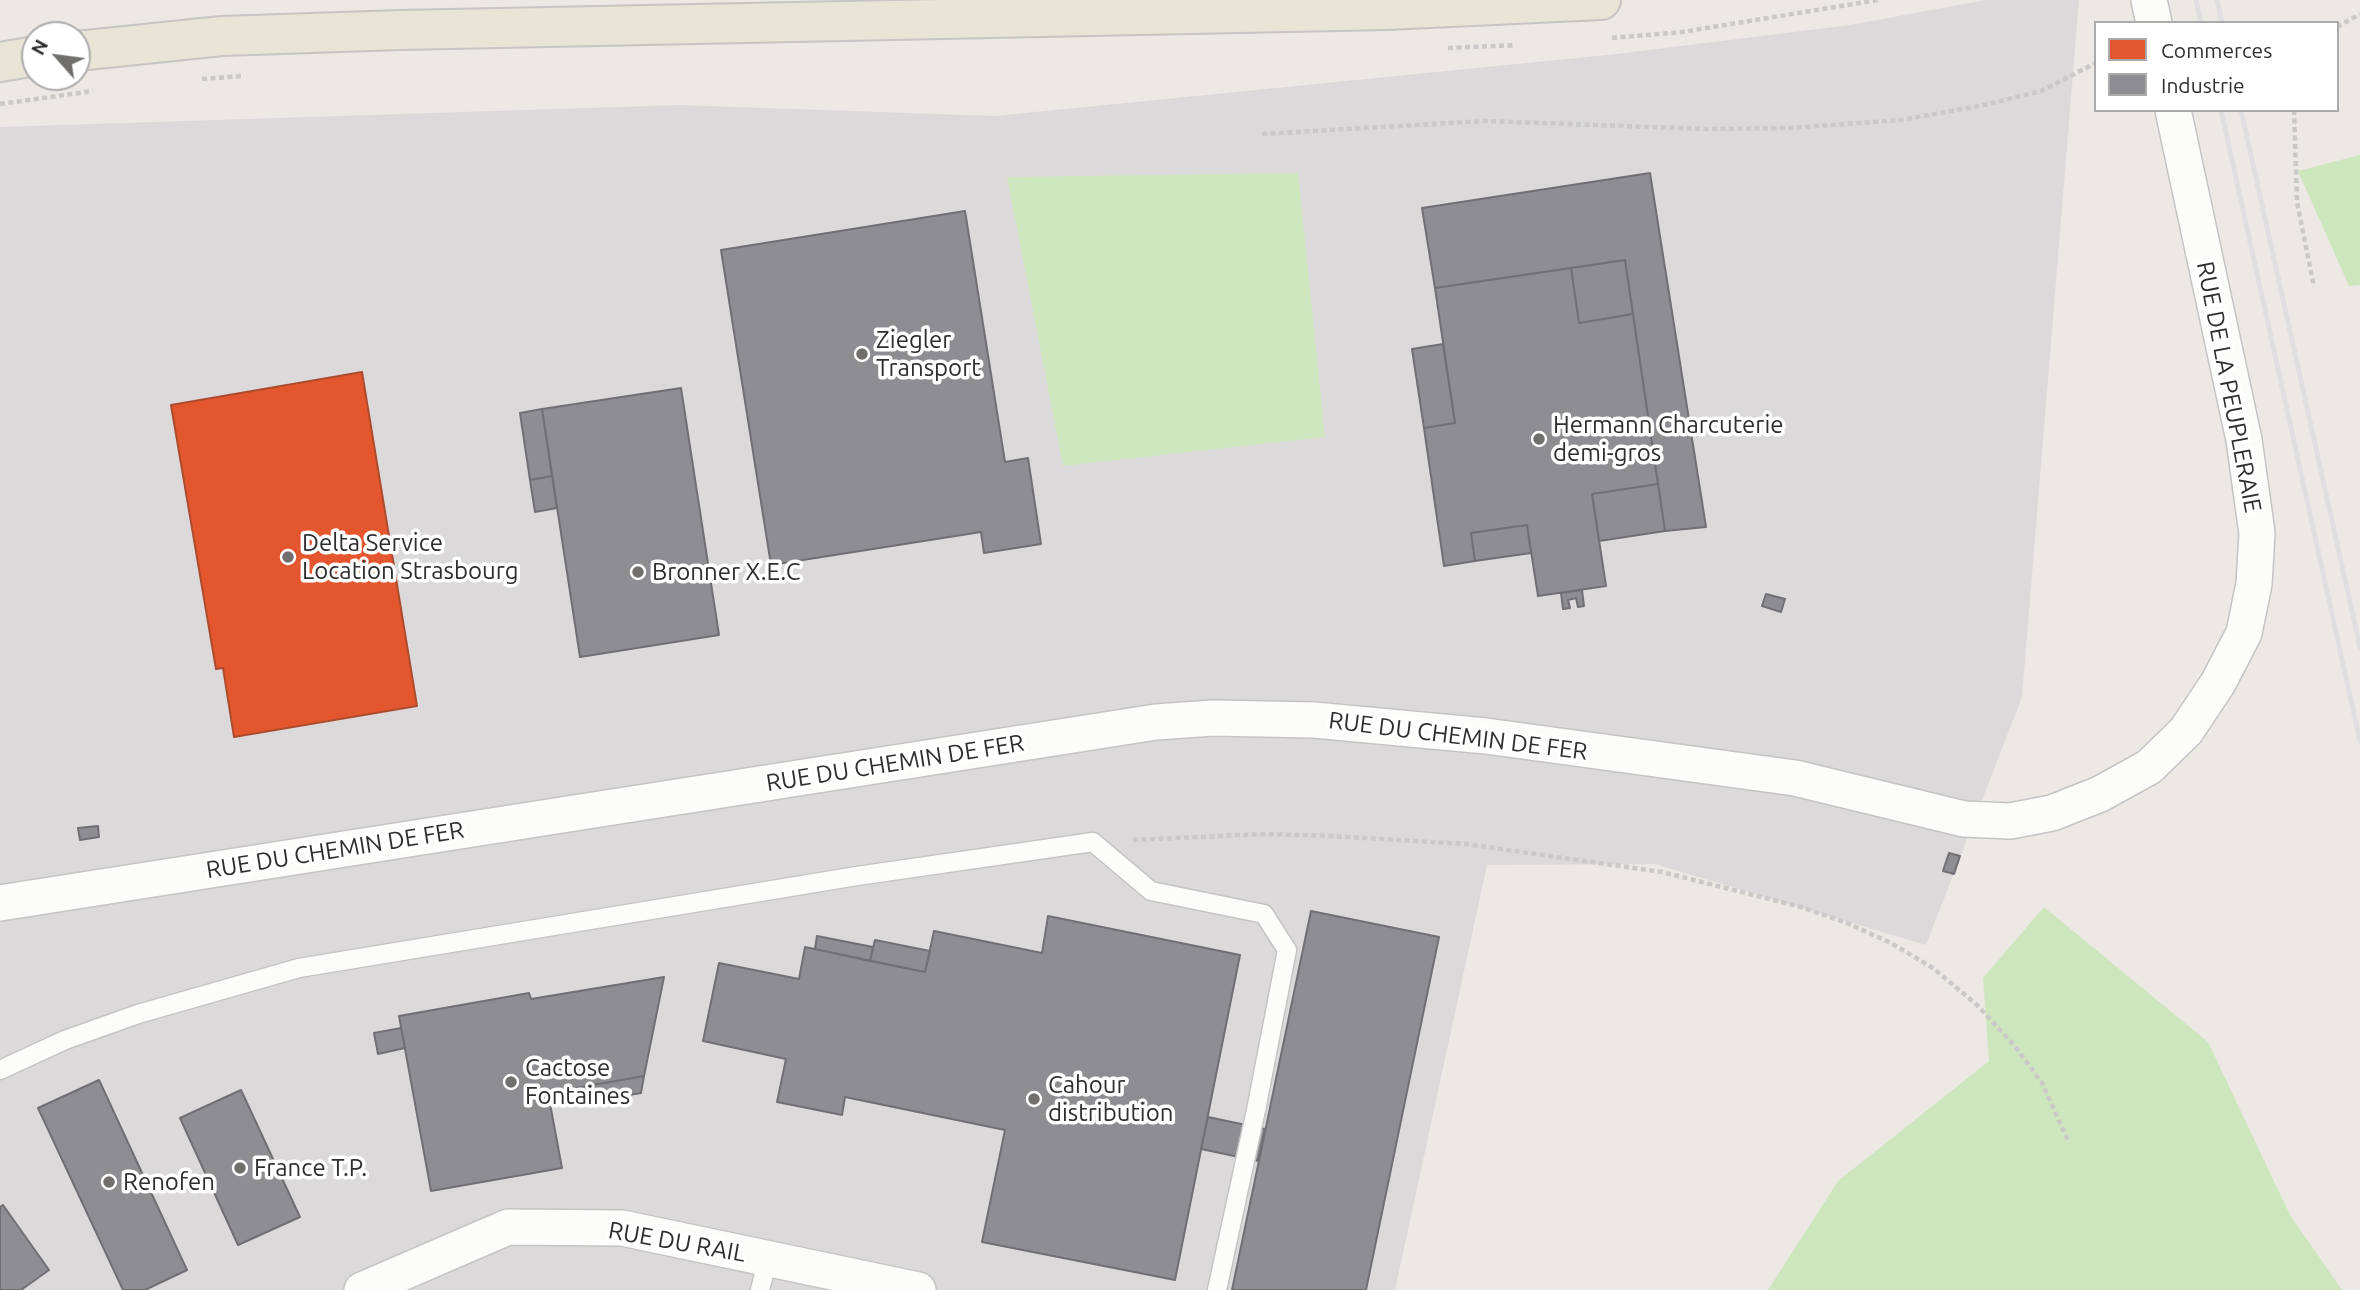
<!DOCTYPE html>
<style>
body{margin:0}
#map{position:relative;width:2360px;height:1290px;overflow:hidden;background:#ece8e4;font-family:Ubuntu,sans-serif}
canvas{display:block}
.legend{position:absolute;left:2094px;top:21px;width:245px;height:91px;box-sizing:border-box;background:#fff;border:2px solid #ababab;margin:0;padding:9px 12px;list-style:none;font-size:21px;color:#2e2e2e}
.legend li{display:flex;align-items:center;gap:14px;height:35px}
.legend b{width:35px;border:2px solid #ababab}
.north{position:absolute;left:21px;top:21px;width:70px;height:70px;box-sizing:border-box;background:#fff;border:2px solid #ababab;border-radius:50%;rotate:298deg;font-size:19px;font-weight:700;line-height:28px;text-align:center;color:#2e2e2e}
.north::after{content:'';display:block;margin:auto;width:24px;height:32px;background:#706f6e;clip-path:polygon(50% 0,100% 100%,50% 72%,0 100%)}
</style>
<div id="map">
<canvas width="2360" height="1290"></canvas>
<ul class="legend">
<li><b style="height:19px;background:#e4572e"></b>Commerces</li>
<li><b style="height:19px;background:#8d8d92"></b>Industrie</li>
</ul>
<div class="north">N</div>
</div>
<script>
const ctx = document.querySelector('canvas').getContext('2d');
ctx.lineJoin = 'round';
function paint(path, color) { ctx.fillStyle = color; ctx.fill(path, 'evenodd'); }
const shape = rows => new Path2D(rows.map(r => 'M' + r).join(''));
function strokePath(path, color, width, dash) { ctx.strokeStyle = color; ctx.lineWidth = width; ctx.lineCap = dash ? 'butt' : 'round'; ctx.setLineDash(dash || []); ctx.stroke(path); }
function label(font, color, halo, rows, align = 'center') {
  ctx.font = font + ' Ubuntu,sans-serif'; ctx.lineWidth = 7; ctx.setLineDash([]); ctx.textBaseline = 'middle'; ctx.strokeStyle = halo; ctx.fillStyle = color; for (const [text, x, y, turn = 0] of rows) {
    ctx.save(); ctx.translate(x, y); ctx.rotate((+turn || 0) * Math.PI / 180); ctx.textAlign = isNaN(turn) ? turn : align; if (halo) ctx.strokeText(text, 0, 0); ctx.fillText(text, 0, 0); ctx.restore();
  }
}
const industrial = shape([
 [1986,0,2079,0,2022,697,1926,945,1655,864,1487,865,1395,1290,0,1290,0,127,679,105,995,116,1617,54,1850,25]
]);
const green = shape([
 [2360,155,2360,285,2349,286,2298,171],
 [1298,173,1325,437,1063,466,1007,177],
 [2044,907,2208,1042,2290,1215,2342,1290,1768,1290,1838,1181,1989,1061,1983,978]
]);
const shops = shape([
 [362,372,417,706,234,737,223,668,216,669,171,405,362,372]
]);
const industry = shape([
 [1650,173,1706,527,1665,531,1625,260,1435,288,1422,208,1650,173],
 [965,211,1005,462,1028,458,1041,544,984,553,981,532,771,565,721,250,965,211],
 [1625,260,1633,314,1579,323,1571,268,1625,260],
 [1571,268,1579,323,1633,314,1658,484,1592,494,1606,586,1538,596,1527,525,1471,533,1475,561,1444,566,1424,428,1455,423,1435,288,1571,268],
 [1443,344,1455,423,1424,428,1412,349,1443,344],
 [681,388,719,635,580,657,542,409,681,388],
 [542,409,552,476,530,480,520,413,542,409],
 [552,476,557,508,535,512,530,480,552,476],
 [1658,484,1665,531,1599,541,1592,494,1658,484],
 [1527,525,1531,553,1475,561,1471,533,1527,525],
 [1582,590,1584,606,1578,607,1576,598,1568,600,1570,608,1563,609,1561,593,1582,590],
 [1766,594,1785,599,1781,612,1762,606,1766,594],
 [98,826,99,837,80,840,78,828,98,826],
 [1949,853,1960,856,1954,874,1943,871,1949,853],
 [1311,911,1439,937,1366,1290,1232,1290,1311,911],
 [1048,916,1240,955,1175,1280,982,1242,1005,1130,845,1097,842,1115,777,1102,786,1059,703,1041,719,963,799,979,805,947,925,972,934,931,1042,953,1048,916],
 [817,936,873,947,870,961,815,949,817,936],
 [875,940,930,951,925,972,870,961,875,940],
 [664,977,644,1076,548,1093,562,1168,431,1191,399,1016,529,993,531,999,664,977],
 [401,1028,405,1048,378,1054,374,1033,401,1028],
 [644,1076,641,1093,578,1104,576,1088,644,1076],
 [99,1080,187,1270,145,1290,123,1290,38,1108,99,1080],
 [241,1090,300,1217,238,1245,180,1118,241,1090],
 [1208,1117,1265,1129,1258,1161,1201,1149,1208,1117],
 [3,1205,49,1270,21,1290,0,1290,0,1207,3,1205]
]);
const path = shape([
 [2337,27,2360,14],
 [1612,38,1682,32,1878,0],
 [1448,48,1516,45],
 [202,79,242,76],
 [0,104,93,91],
 [2294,110,2297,202,2314,287],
 [1262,134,1485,121,1706,129,1789,128,1901,120,1984,105,2041,91,2096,63],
 [1133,840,1264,834,1331,836,1466,844,1662,872,1801,907,1847,923,1891,943,1933,968,1977,1005,2015,1046,2042,1083,2069,1143]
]);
const lane = shape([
 [0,1070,65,1040,138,1014,299,968,857,876,1093,842,1151,891,1264,914,1287,950,1256,1110,1217,1290],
 [760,1290,768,1258]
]);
const street = shape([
 [2149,0,2154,23],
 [0,903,1156,722,1213,718,1314,720,1486,736,1795,778,1964,819,2010,821,2052,813,2100,794,2149,767,2186,731,2218,683,2244,633,2254,584,2257,533,2244,440,2173,110],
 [362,1290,508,1227,622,1228,918,1290]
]);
const primary = shape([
 [77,51,222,36,400,30,1387,10,1601,0],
 [0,62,35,56]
]);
const rail = shape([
 [2196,0,2201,23],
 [2217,0,2222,23],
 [2221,110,2360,741],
 [2241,110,2360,647]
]);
const markers = [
 [862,354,7,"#706f6e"],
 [1539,439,7,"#706f6e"],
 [288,557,7,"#706f6e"],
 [638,572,7,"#706f6e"],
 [511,1082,7,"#706f6e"],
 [1034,1099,7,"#706f6e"],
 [240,1168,7,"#706f6e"],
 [109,1182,7,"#706f6e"]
];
const poiNames = [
 ["Ziegler",876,340],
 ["Transport",876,368],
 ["Hermann Charcuterie",1553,425],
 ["demi-gros",1553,453],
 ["Delta Service",302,543],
 ["Location Strasbourg",302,571],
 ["Bronner X.E.C",652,572],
 ["Cactose",525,1068],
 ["Fontaines",525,1096],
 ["Cahour",1048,1085],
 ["distribution",1048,1113],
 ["France T.P.",254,1168],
 ["Renofen",123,1182]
];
const streetNames = [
 ["RUE DE LA PEUPLERAIE",2229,387,79],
 ["RUE DU CHEMIN DE FER",1458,736,7],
 ["RUE DU CHEMIN DE FER",895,763,-9],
 ["RUE DU CHEMIN DE FER",335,850,-9],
 ["RUE DU RAIL",677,1242,10]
];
paint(industrial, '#dcd9db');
paint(green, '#cee6be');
paint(shops, '#e4572e');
strokePath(shops, '#ad4b2e', 2);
paint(industry, '#8d8d92');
strokePath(industry, '#707074', 2);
strokePath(lane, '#c5c4c5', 21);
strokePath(street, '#c5c4c5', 38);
strokePath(primary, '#c6c5c4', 42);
strokePath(path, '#c9c9c8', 4.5, [5, 3.5]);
strokePath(lane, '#fcfcfb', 18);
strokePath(street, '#fcfcfb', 35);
strokePath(primary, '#e8e4d6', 38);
strokePath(rail, '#dfdfe1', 5);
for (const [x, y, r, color] of markers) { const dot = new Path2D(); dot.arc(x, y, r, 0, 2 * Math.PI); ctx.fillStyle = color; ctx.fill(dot); strokePath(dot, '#fff', 2.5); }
label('24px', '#2e2e2e', '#fff', poiNames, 'left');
label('24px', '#2e2e2e', '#fff', streetNames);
</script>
